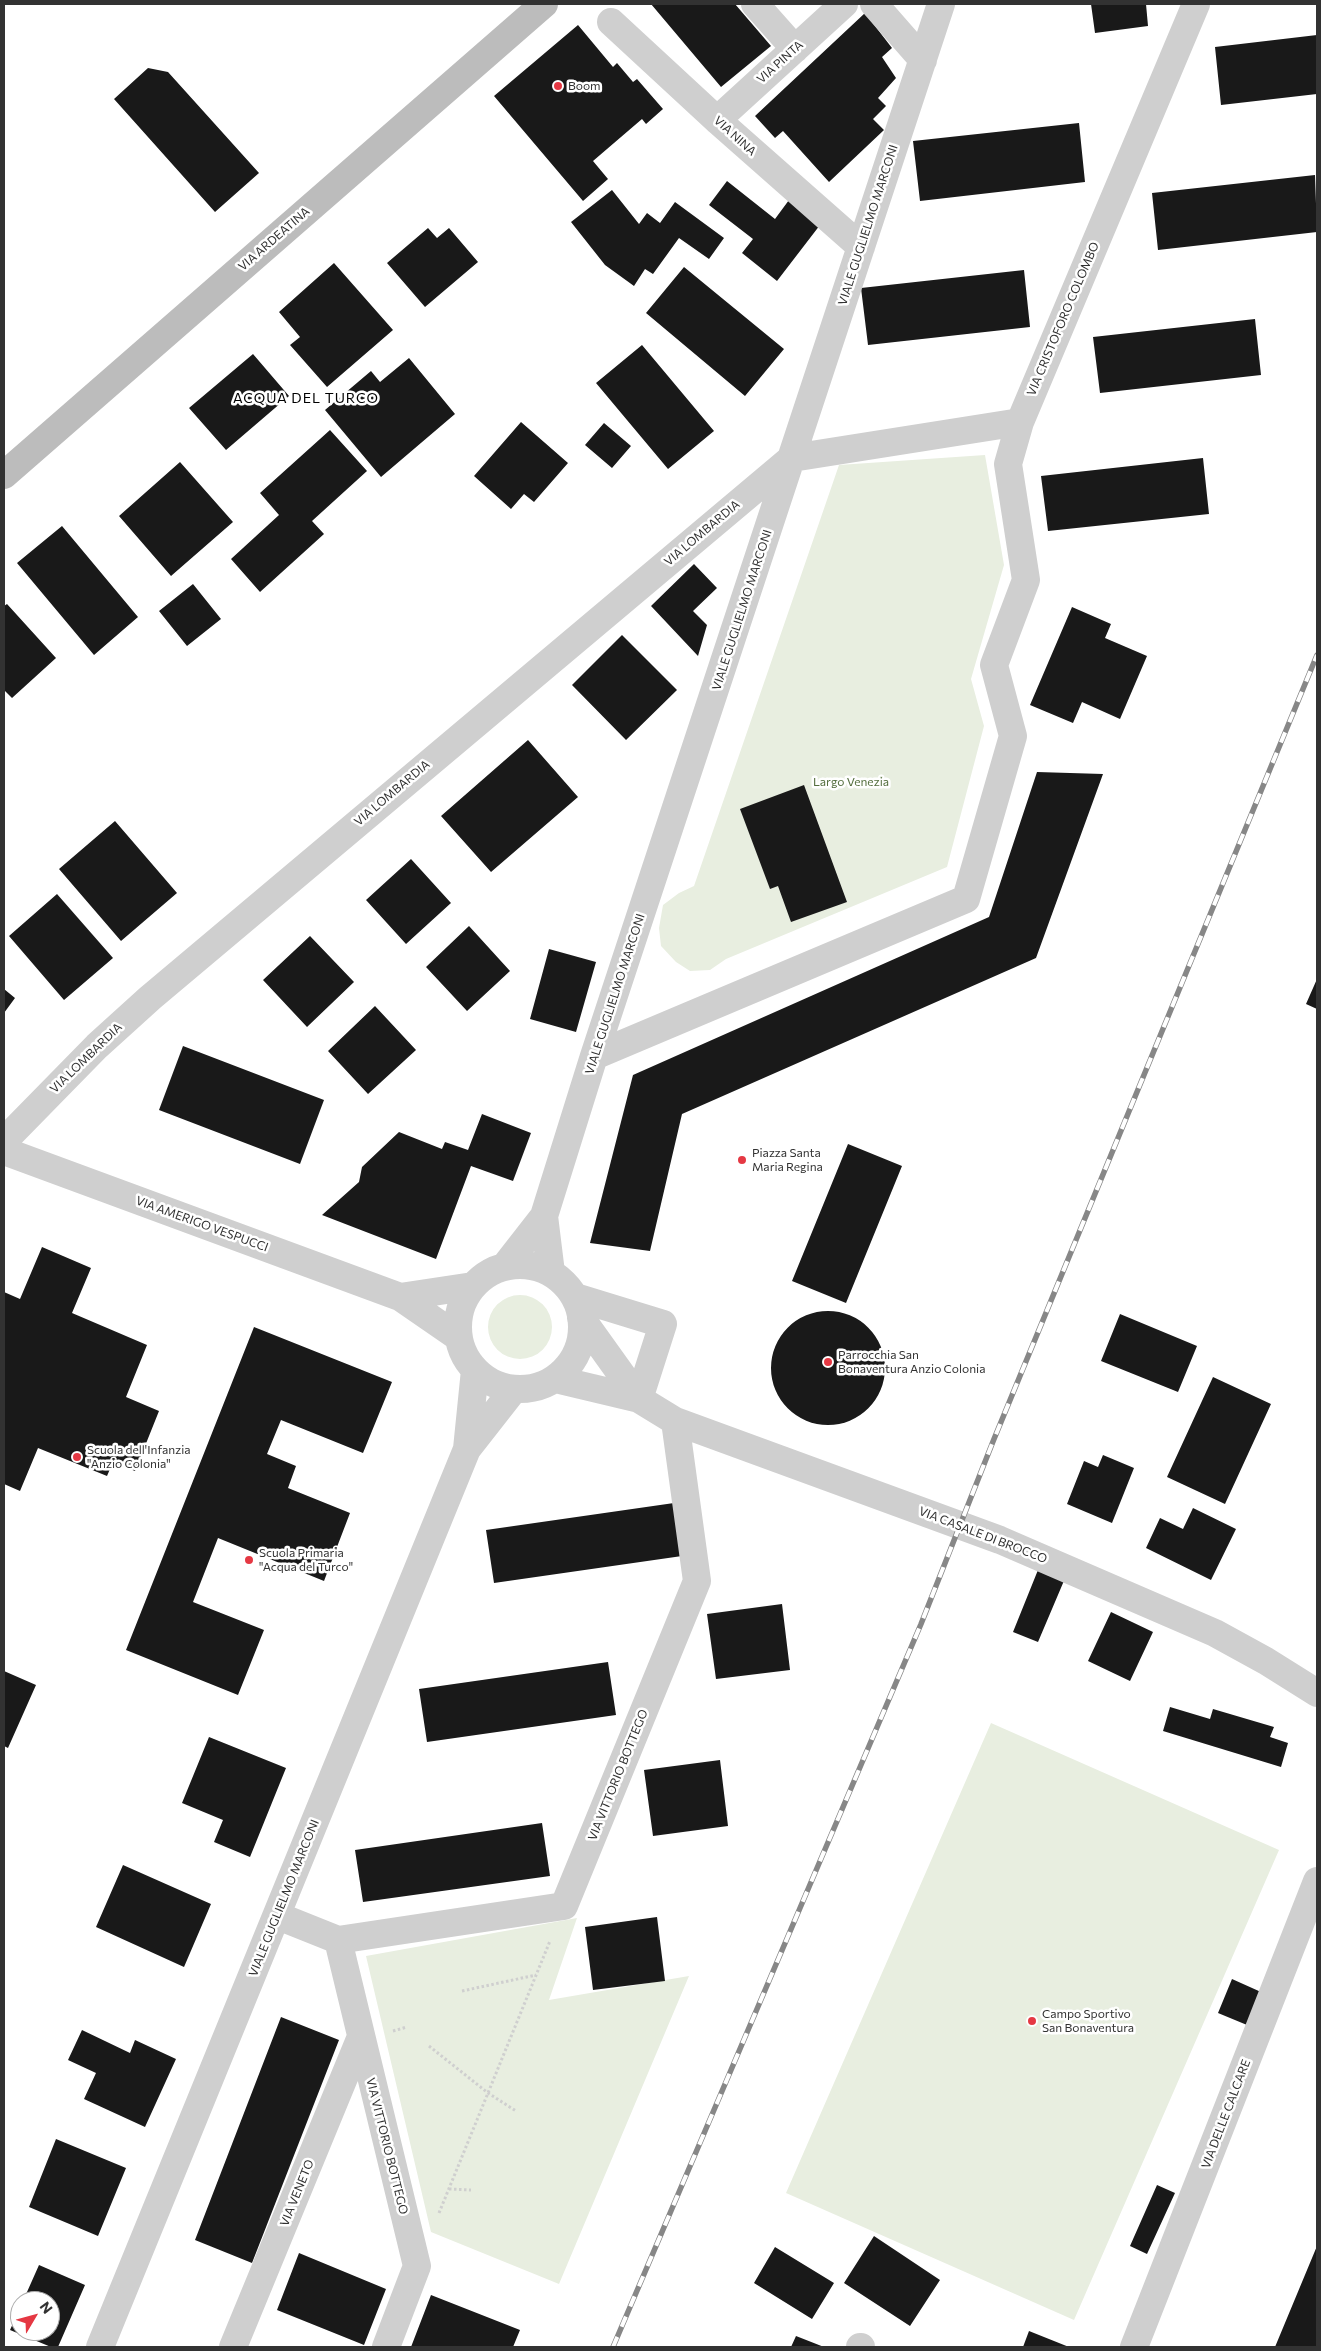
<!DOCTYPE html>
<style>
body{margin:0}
#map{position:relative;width:1321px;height:2351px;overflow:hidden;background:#fff;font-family:Commissioner,sans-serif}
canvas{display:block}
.frame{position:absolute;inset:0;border:5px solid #323232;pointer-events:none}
.north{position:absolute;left:10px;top:2291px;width:50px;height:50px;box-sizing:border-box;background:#fff;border:1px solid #adadad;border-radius:50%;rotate:53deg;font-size:14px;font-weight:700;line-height:20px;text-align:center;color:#323232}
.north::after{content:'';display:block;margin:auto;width:18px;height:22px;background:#e53843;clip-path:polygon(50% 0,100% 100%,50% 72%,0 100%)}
</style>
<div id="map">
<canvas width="1321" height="2351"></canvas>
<div class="frame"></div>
<div class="north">N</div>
</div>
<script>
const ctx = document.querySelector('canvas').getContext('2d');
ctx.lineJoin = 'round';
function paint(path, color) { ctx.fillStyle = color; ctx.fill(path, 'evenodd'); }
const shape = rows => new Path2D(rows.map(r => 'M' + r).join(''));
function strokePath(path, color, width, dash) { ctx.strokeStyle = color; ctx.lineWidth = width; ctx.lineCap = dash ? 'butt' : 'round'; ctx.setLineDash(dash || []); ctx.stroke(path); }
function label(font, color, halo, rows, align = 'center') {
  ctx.font = font + ' Commissioner,sans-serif'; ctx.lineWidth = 5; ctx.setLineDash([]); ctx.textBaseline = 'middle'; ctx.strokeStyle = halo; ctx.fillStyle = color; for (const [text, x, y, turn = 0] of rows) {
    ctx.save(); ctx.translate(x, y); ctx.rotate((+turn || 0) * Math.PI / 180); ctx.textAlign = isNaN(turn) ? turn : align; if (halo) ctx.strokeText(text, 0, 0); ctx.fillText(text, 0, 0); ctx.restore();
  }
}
const green = shape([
 [985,455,1004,565,971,679,984,726,947,867,726,959,710,970,690,971,676,962,661,946,659,928,663,905,679,893,694,886,839,465],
 '488 1327a32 32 0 1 1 64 0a32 32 0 1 1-64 0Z',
 [991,1723,1279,1850,1074,2320,786,2193],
 [577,1918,549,2000,689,1976,559,2284,431,2232,366,1956]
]);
const building = shape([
 [651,4,735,4,771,46,721,87],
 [1091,4,1146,4,1148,26,1095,33],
 [865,13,892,48,882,57,896,78,878,98,886,106,873,119,884,130,829,182,783,131,775,138,755,116],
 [578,25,613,67,617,63,633,82,637,79,663,109,646,124,642,119,593,161,608,179,583,201,494,96],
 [1317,35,1317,94,1221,105,1215,47],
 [148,68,168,72,259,173,215,212,114,99],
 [1079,123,1085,182,920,201,913,141],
 [1315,175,1317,232,1158,250,1152,193],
 [727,181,775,219,789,200,820,225,777,281,742,253,753,239,709,205],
 [612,190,639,224,647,213,660,223,675,202,724,238,709,259,679,238,653,274,645,269,634,286,605,265,571,222],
 [428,228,437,238,449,228,478,262,425,307,387,263],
 [334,263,393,330,327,387,290,345,300,337,279,312],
 [684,267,784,349,745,396,646,313],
 [1024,270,1030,327,868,345,861,288],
 [1255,319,1261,375,1100,393,1093,337],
 [642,345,714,431,668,469,596,383],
 [253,354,289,396,226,450,189,408],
 [409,358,455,414,381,477,325,410,371,371,380,382],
 [521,422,568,463,534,502,524,494,511,509,474,476],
 [604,423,631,446,612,468,585,445],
 [330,430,367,471,312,521,324,534,260,592,231,559,279,515,260,493],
 [1203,458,1209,514,1048,531,1041,476],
 [180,462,233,522,171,576,119,516],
 [62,526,138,617,94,655,17,563],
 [694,564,717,588,693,611,707,625,698,656,651,606],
 [193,584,221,619,187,646,159,611],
 [7,604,56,658,12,698,4,690,4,606],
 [1072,607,1111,624,1105,638,1147,656,1120,719,1082,702,1073,723,1030,705],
 [622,635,677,690,626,740,572,685],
 [528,740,578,797,491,872,441,816],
 [1037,772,1103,774,1036,958,682,1114,650,1251,590,1243,633,1075,989,917],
 [804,785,847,902,791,922,778,886,770,889,740,809],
 [115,821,177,893,121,941,59,869],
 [411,859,451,903,406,944,366,900],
 [57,894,113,958,64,1000,9,936],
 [469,926,510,971,467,1011,426,967],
 [310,936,354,982,307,1027,263,980],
 [549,949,596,962,576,1032,530,1019],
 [1317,979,1317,1009,1306,1004],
 [4,989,15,998,4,1013],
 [375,1006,416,1050,368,1094,328,1051],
 [183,1046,324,1100,300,1164,159,1110],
 [482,1114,531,1133,513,1181,471,1166,436,1259,322,1215,359,1182,362,1167,399,1132,442,1149,445,1142,468,1150],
 [848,1144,902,1166,846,1303,792,1281],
 [42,1247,91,1268,72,1313,147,1345,126,1397,159,1411,135,1471,113,1462,107,1476,38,1448,20,1491,4,1484,4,1292,20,1299],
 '771 1368a57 57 0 1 1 114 0a57 57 0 1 1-114 0Z',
 [1120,1314,1197,1346,1178,1392,1101,1361],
 [254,1327,392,1382,363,1453,281,1420,267,1454,296,1466,288,1488,350,1513,324,1581,218,1538,193,1602,264,1630,238,1695,126,1650],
 [1213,1377,1271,1404,1225,1504,1167,1477],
 [1103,1455,1134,1468,1112,1523,1067,1504,1084,1461,1098,1467],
 [674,1503,682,1556,494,1583,486,1530],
 [1193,1508,1236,1529,1211,1580,1146,1548,1160,1518,1183,1529],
 [1040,1565,1066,1576,1038,1642,1013,1632],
 [782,1604,790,1670,716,1679,707,1614],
 [1111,1612,1153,1632,1130,1681,1088,1661],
 [608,1662,616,1715,427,1742,419,1689],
 [4,1671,36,1685,8,1748,4,1746],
 [1170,1707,1210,1719,1213,1709,1274,1727,1270,1737,1288,1743,1281,1767,1163,1731],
 [209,1737,286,1768,250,1857,214,1842,223,1820,182,1803],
 [720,1760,728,1826,653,1836,644,1770],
 [542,1823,550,1876,363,1902,355,1850],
 [123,1865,211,1904,184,1967,96,1927],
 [657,1917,665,1981,593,1990,585,1927],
 [1232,1979,1261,1992,1247,2025,1218,2013],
 [281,2017,339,2040,252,2263,195,2240],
 [82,2030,130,2053,135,2040,176,2059,145,2127,84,2099,96,2073,68,2060],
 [56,2139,126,2168,98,2236,29,2207],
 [1157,2185,1175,2193,1147,2254,1130,2246],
 [874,2236,940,2280,910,2326,844,2283],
 [1317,2246,1317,2347,1275,2347],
 [775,2247,834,2283,812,2319,754,2283],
 [299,2253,386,2289,364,2345,277,2310],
 [39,2265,85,2285,58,2347,51,2347,10,2330,20,2308,20,2331,50,2331,50,2301,23,2301],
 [431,2295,520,2330,513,2347,411,2347],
 [1029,2331,1069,2347,1023,2347],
 [796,2336,824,2347,791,2347]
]);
const path = shape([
 [462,1991,536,1975],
 [393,2031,407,2027],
 [429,2046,488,2093,516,2111],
 [449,2189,471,2190],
 [439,2213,550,1941]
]);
const minor = shape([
 [755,4,795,49],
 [874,4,923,60],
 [611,22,717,120,861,247],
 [717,120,844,4],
 [594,1056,966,899,1013,736,994,665,1026,580,1008,464,1020,422],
 [4,1141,97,1046,150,998,792,458,1020,422,1196,4],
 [4,1151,400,1297,458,1337],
 [544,1216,551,1273],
 '458 1327a62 62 0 1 1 124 0a62 62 0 1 1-124 0Z',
 [505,1266,544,1216,594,1056,941,4],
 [400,1297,473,1286],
 [575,1297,663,1324,639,1399,675,1421,1000,1540,1215,1633,1266,1661,1317,1693],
 [555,1379,639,1399,581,1318],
 [467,1449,475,1370],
 [278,1916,338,1940,417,2266,386,2347],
 [338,1940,564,1906,697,1581,675,1421],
 [100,2347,467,1449,514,1389],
 [233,2347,360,2039],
 [860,2347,861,2347],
 [1134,2347,1317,1881]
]);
const secondary = shape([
 [4,475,544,4]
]);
const rail = shape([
 [613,2347,921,1624,994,1439,1317,655]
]);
const markers = [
 [558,86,5,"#e53843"],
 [742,1160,5,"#e53843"],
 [828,1362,5,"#e53843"],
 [77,1457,5,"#e53843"],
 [249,1560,5,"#e53843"],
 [1032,2021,5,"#e53843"]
];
const streetNames = [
 ["VIA PINTA",780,62,-42],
 ["VIA NINA",735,136,42],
 ["VIALE GUGLIELMO MARCONI",868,225,-72],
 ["VIA ARDEATINA",274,239,-41],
 ["VIA CRISTOFORO COLOMBO",1063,319,-67],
 ["VIA LOMBARDIA",702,533,-40],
 ["VIALE GUGLIELMO MARCONI",742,610,-72],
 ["VIA LOMBARDIA",392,793,-40],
 ["VIALE GUGLIELMO MARCONI",615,994,-72],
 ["VIA LOMBARDIA",86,1058,-44],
 ["VIA AMERIGO VESPUCCI",202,1224,20],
 ["VIA CASALE DI BROCCO",983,1535,21],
 ["VIA VITTORIO BOTTEGO",618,1775,-68],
 ["VIALE GUGLIELMO MARCONI",284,1898,-68],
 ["VIA DELLE CALCARE",1226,2114,-69],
 ["VIA VITTORIO BOTTEGO",387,2146,76],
 ["VIA VENETO",297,2193,-68]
];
const poiNames = [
 ["Boom",568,86],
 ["Piazza Santa",752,1153],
 ["Maria Regina",752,1167],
 ["Parrocchia San",838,1355],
 ["Bonaventura Anzio Colonia",838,1369],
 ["Scuola dell'Infanzia",87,1450],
 ["\"Anzio Colonia\"",87,1464],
 ["Scuola Primaria",259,1553],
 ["\"Acqua del Turco\"",259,1567],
 ["Campo Sportivo",1042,2014],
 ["San Bonaventura",1042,2028]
];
const parkNames = [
 ["Largo Venezia",851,782]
];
const neighbourhoodNames = [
 ["ACQUA DEL TURCO",306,398]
];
paint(green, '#e8eee0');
paint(building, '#191919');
strokePath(path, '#cfcfcf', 3, [2.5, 2.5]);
strokePath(minor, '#cfcfcf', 28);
strokePath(secondary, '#bcbcbc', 28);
strokePath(rail, '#878787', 5.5);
strokePath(rail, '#fff', 4, [11]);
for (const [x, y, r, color] of markers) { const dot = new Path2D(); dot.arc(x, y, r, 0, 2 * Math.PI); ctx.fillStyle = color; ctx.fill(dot); strokePath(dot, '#fff', 2); }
label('12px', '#323232', '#fff', streetNames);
label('12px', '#323232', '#fff', poiNames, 'left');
label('12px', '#546e3e', '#fff', parkNames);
ctx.letterSpacing = '1px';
label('14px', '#000', '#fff', neighbourhoodNames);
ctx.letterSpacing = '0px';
</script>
